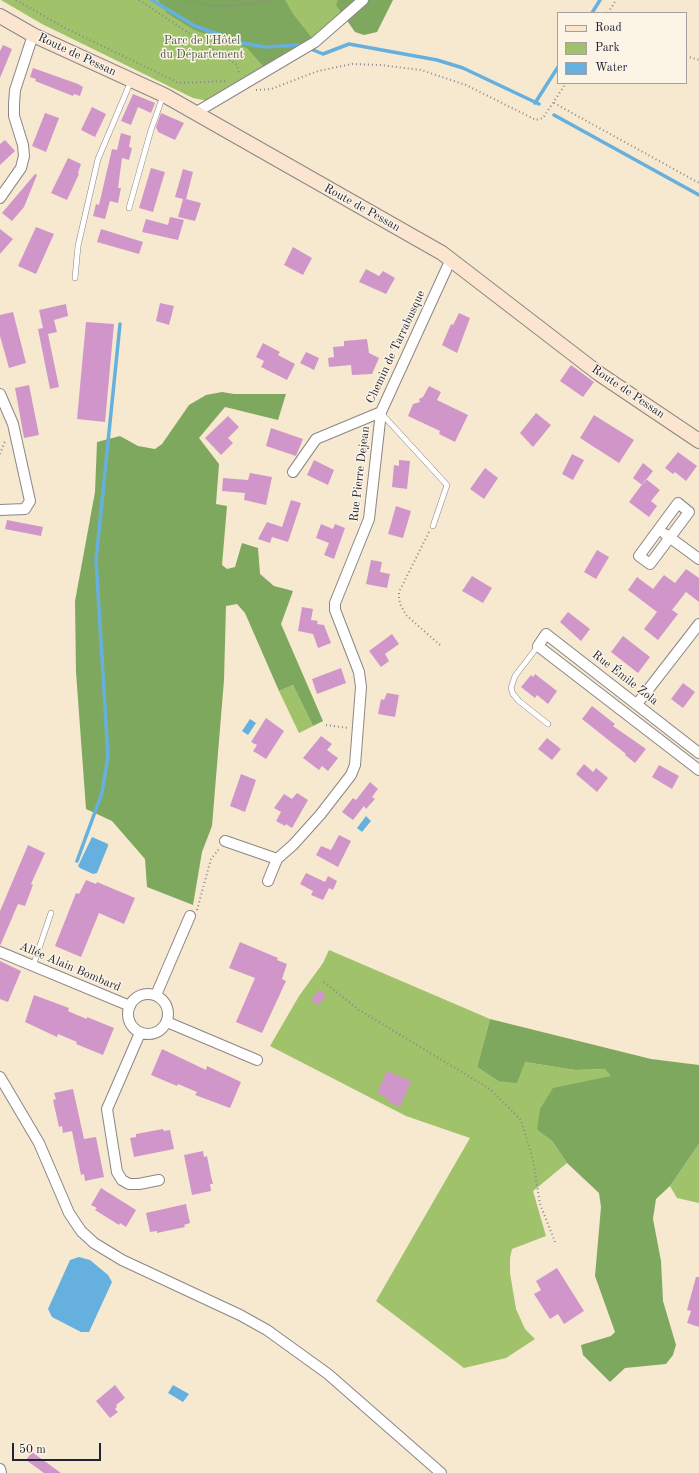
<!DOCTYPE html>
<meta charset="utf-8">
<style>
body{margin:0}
#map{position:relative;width:699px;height:1473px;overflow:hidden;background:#f6e9d0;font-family:"Old Standard TT",serif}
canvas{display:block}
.legend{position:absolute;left:557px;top:12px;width:130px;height:72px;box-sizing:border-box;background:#fcf5e5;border:1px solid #a5a1a1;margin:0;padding:5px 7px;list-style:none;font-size:12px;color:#22223b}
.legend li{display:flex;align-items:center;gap:8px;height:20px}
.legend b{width:20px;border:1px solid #a5a1a1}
.scale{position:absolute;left:12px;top:1443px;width:89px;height:18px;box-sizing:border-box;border:2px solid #22223b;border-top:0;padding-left:5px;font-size:12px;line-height:14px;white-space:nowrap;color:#22223b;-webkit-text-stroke:3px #fcf5e5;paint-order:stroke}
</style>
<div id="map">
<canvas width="699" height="1473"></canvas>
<ul class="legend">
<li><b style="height:5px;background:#fbe5cf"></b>Road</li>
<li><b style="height:11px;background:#9fc26b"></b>Park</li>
<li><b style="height:11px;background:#65b0de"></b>Water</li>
</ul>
<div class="scale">50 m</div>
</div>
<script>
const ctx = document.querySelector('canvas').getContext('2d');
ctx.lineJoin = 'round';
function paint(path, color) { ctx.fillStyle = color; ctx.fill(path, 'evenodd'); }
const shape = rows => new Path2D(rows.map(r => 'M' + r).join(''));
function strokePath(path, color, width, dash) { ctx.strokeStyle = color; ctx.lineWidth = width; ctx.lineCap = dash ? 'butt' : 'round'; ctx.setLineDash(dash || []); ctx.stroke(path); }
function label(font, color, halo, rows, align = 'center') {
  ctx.font = font + ' "Old Standard TT",serif'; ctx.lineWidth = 3; ctx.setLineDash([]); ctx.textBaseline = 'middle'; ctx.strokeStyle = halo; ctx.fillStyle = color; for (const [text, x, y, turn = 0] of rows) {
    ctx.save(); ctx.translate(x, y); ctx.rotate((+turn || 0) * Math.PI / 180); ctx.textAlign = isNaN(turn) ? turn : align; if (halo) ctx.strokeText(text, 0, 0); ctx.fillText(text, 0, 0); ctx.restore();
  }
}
const green = shape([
 [1,0,357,0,312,38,208,101,193,98,42,24],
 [293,685,313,726,299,733,279,691],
 [329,950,490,1019,477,1067,498,1081,525,1062,575,1070,606,1069,612,1077,584,1083,537,1130,552,1141,567,1163,533,1191,546,1236,512,1249,510,1258,510,1273,516,1309,525,1329,535,1339,506,1358,464,1368,376,1301,470,1138,406,1116,270,1046,299,996,323,963],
 [699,1144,699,1203,677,1198,670,1186]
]);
const forest = shape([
 [158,0,285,0,293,14,312,38,264,67,247,48,194,30,167,13],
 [338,0,393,0,377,32,364,35,355,32,336,5],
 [222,392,234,394,286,394,278,420,225,407,199,438,219,464,216,504,227,506,222,565,227,569,235,567,242,543,258,548,260,574,274,586,293,591,281,624,323,721,313,726,293,685,279,691,245,613,237,604,226,606,224,680,212,826,202,852,193,905,147,887,145,859,112,821,86,809,76,672,75,601,95,492,97,442,120,436,138,446,155,449,162,444,189,405,206,395],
 [490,1019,651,1059,699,1065,699,1144,670,1186,656,1199,653,1219,661,1261,663,1301,676,1345,673,1355,666,1364,625,1368,610,1382,583,1355,581,1345,611,1336,615,1332,595,1276,601,1207,599,1193,567,1163,552,1141,537,1130,540,1109,553,1088,611,1076,605,1069,575,1070,525,1062,517,1083,498,1081,477,1067]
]);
const water = shape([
 [250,719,256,723,248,735,242,731],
 [366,816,371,821,362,832,357,828],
 [92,837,108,844,108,846,97,873,93,874,80,868,78,866],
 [79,1257,90,1260,108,1275,112,1282,89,1332,81,1332,52,1317,48,1309,70,1260],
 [173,1385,189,1394,183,1402,168,1393]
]);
const stream = shape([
 [152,0,195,26,243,43,265,47,301,45,323,54,349,44,437,60,463,68,539,104],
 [592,13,600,0],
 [535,103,558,67],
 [554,115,699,195],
 [77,861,102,793,108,756,96,560,120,324]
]);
const building = shape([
 [3,45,12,49,0,78,0,51],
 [33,68,78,84,83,87,80,96,74,94,73,96,35,81,36,79,30,77],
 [133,94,155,103,151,113,138,107,131,125,121,121],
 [92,107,106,114,95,137,81,130],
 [45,113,59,118,46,152,32,146],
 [161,113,184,123,175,140,158,132,156,127],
 [121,133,131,136,129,147,132,148,129,160,122,158,118,188,121,188,118,203,110,201,105,219,93,216,96,204,99,205,112,149,117,150],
 [5,140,15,151,0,165,0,144],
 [68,158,81,164,78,173,79,174,67,200,51,193],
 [151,168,165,172,153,212,139,208],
 [183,169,193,172,186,199,201,203,195,221,178,217,183,199,175,197],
 [35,174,37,175,24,207,12,221,2,213],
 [170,217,184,220,178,240,142,232,146,219,168,225],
 [36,227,54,234,36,274,18,266],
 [0,229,13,239,0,254],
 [101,229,143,242,139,254,97,242],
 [293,247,312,258,303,275,284,265],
 [366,269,379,276,383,271,395,278,386,294,359,282],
 [160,303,174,306,169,325,156,321],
 [66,304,68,316,54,320,57,332,48,334,59,387,50,389,38,329,43,328,39,310],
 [13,312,26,363,9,368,0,336,0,315],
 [459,313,470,318,457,353,442,345,451,324,453,325],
 [86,322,114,324,105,422,77,419],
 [367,339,369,353,379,358,372,374,352,375,351,365,329,367,328,358,334,357,333,347,344,346,344,341],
 [263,343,280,352,278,355,295,364,287,380,261,367,264,361,256,357],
 [306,352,319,358,314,370,300,363],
 [571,365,594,382,583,397,560,381],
 [29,385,39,435,24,438,15,388],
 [429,386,441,392,437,400,468,415,455,442,439,434,440,431,408,416,413,404,420,402,419,399,423,397],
 [536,413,551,425,533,447,520,433],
 [594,415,634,440,619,463,580,438],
 [228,416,239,427,228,438,233,443,221,455,205,438],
 [271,428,303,439,296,456,266,446],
 [678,452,697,466,686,481,675,472,673,474,665,468],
 [572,454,584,460,573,480,562,474],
 [314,460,334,470,328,485,307,475],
 [399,460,410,461,407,489,392,487,394,465,399,466],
 [643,463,653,471,642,485,633,478],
 [485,468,498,478,484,499,470,489],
 [250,473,272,477,266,505,244,500,245,493,222,491,223,478,248,480],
 [646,479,660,490,651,501,657,506,649,517,629,502],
 [291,500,301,503,288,542,272,537,270,543,258,539,267,522,282,527],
 [396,506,411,511,403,538,388,534],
 [7,520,43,527,41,536,5,529],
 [321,524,333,529,335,524,345,528,334,559,324,555,329,543,316,538],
 [597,550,609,557,596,579,584,572],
 [371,560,382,562,380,572,390,574,387,588,366,584],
 [686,569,699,578,699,602,686,592,672,610,678,614,658,640,644,629,657,612,628,590,637,577,653,589,664,575,675,583],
 [472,576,492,588,483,603,462,591],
 [302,607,313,609,311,620,318,621,317,624,324,625,331,643,318,648,313,634,298,631],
 [568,612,590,629,581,641,560,622],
 [392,634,399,644,385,654,389,661,381,667,369,651],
 [623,636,650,657,638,673,611,652],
 [341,668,346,683,317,694,312,679],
 [535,674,557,691,548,704,537,695,535,698,521,687,531,675,533,677],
 [683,683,695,692,683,708,671,699],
 [387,693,399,695,395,717,378,714,381,699,384,700],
 [592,706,615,724,613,726,646,749,635,763,625,755,626,754,582,719],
 [266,718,284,731,266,759,253,751,257,745,251,742],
 [321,736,332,744,327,750,338,758,328,771,322,766,319,770,303,758],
 [547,738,561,749,552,760,538,749],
 [584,764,593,772,596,768,608,778,597,792,576,774],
 [659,765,679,776,672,789,652,777],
 [241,774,256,780,245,812,230,806],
 [370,782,378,789,372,797,375,799,366,809,364,806,353,820,342,812,353,798,356,800],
 [297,793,308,800,292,828,286,824,285,826,276,821,281,812,274,808,284,794,292,799],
 [339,835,351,841,338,867,316,855,321,846,331,850],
 [28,845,45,853,31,884,33,885,25,906,18,904,0,946,0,911],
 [306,873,325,882,328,876,337,881,333,890,329,888,323,900,311,895,313,891,300,884],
 [86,880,96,884,97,882,135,898,124,924,99,913,81,957,55,946,76,893,79,894],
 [240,942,278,958,277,960,287,964,282,979,286,981,262,1033,236,1022,255,978,229,968],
 [0,961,21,971,8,1002,0,999],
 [319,990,326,995,319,1005,311,1000],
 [34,995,69,1008,68,1011,77,1015,87,1019,87,1017,114,1028,103,1055,76,1044,77,1042,58,1034,57,1037,25,1022],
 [162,1049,206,1070,207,1066,241,1082,230,1108,195,1095,197,1092,178,1084,177,1086,151,1075],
 [387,1071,411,1081,400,1107,387,1101,388,1098,377,1093],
 [73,1089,84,1139,96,1137,104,1177,85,1181,84,1174,81,1175,72,1131,63,1133,62,1126,59,1127,53,1100,56,1099,54,1093],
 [163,1129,164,1131,170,1130,174,1149,134,1157,130,1138,136,1137,136,1134],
 [203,1151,204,1157,207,1156,211,1176,213,1184,210,1184,211,1191,192,1195,184,1155],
 [101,1188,136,1210,126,1227,120,1223,119,1225,95,1210,97,1208,91,1205],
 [186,1204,190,1223,184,1225,185,1227,157,1233,157,1231,150,1232,146,1213],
 [557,1268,584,1311,564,1324,558,1314,550,1319,534,1294,541,1290,536,1281],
 [696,1277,699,1277,699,1327,687,1323,691,1311,687,1310],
 [115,1385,125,1398,116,1405,117,1407,115,1409,118,1412,110,1418,96,1401],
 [32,1452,61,1473,44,1473,26,1460]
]);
const path = shape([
 [16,0,65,28,179,83,227,81],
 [139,0,237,65,239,74],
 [185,0,212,6,240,5,270,0],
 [608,13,616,0],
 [686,56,699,60],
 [256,90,271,89,318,71,352,64,380,65,421,70,466,85,536,120,543,118,566,83],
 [554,103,699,183],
 [0,454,5,441],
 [429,532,399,592,399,597,400,604,406,615,440,645],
 [326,725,348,728],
 [197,910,211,859,219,849],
 [324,982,359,1010,490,1089,521,1120,533,1160,540,1204,555,1242]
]);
const service = shape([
 [129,208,151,130,163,96],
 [75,278,78,246,98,159,131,81],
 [381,413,447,485,433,526],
 [538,646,515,676,511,688,513,694,519,701,548,724],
 [33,966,51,913]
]);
const minor = shape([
 [195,113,315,42,363,0],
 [0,198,21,168,24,156,23,145,14,116,14,104,15,90,33,35],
 [0,394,13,424,30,501,25,509,0,510],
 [293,472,316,439,381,412],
 [678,503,689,512,650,564,639,556,678,503],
 [665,534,699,559],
 [637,704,699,624],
 [699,753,546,634,538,646,699,770],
 [225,841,277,859,293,845,320,815,351,775,355,765,361,687,359,672,335,610,335,603,369,519,381,412,451,259],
 [268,881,277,859],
 [0,952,130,1006],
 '128 1014a20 20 0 1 1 40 0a20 20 0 1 1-40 0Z',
 [156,995,190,916],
 [167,1022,257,1060],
 [140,1033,107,1109,117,1172,122,1180,129,1184,139,1184,159,1180],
 [0,1077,39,1143,69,1213,81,1231,94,1243,122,1260,240,1315,267,1330,328,1374,441,1473],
 [0,1469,1,1473]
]);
const secondary = shape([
 [0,16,33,35,164,95,442,253,598,373,699,441]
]);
const parkNames = [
 ["Parc de l'Hôtel",202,41],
 ["du Département",202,55]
];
const streetNames = [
 ["Route de Pessan",77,55,25],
 ["Route de Pessan",362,208,29],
 ["Chemin de Tarrabusque",396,347,-65],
 ["Route de Pessan",628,392,34],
 ["Rue Pierre Dejean",360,474,-83],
 ["Rue Émile Zola",625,678,38],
 ["Allée Alain Bombard",70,967,23]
];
paint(green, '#9fc26b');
paint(forest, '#7fa85f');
paint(water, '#65b0de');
strokePath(stream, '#65b0de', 3.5);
paint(building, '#d196c9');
strokePath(service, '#8c8686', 6);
strokePath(minor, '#8c8686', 12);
strokePath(secondary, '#8c8686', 16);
strokePath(path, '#8c8686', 2, [1, 3]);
strokePath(service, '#fff', 5);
strokePath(minor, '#fff', 10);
strokePath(secondary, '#fbe5cf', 14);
label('12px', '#4e5a4c', '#fcf5e5', parkNames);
label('12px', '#22223b', '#fcf5e5', streetNames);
</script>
